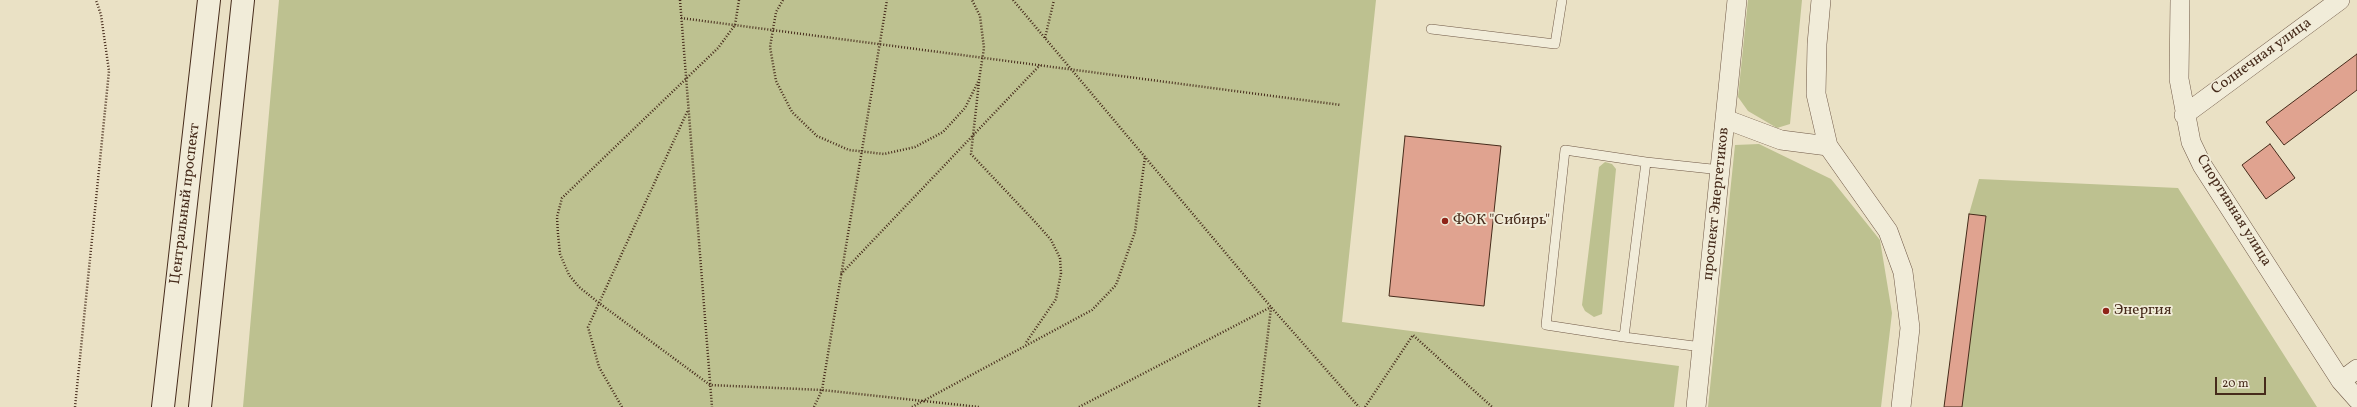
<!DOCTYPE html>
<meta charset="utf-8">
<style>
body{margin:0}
#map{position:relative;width:2357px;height:407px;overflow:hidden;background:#eae1c5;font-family:Vollkorn,serif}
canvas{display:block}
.scale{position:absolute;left:2215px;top:377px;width:51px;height:18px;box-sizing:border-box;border:2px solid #462b1b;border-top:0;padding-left:5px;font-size:12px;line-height:14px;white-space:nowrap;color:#462b1b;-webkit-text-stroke:3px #f1ecd9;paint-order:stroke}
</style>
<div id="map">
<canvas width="2357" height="407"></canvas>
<div class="scale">20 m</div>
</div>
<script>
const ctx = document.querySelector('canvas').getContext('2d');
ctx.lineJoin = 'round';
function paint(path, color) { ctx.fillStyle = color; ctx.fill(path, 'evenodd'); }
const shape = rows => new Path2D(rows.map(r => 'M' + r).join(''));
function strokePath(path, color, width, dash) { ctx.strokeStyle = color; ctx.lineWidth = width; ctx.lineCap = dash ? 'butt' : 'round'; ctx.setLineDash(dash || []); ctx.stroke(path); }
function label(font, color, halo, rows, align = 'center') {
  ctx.font = font + ' Vollkorn,serif'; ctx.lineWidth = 3.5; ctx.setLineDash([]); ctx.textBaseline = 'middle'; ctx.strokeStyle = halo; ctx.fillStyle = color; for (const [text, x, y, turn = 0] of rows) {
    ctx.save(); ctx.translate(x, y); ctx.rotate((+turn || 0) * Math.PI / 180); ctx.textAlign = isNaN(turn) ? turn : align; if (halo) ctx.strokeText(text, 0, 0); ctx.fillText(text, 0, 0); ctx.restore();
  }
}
const green = shape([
 [279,0,1376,0,1342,322,1679,366,1674,407,243,407],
 [1748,0,1802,0,1790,124,1777,128,1748,111,1738,97],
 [1759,144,1831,179,1880,240,1892,313,1881,407,1708,407,1735,145],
 [1605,162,1612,164,1616,169,1602,314,1594,317,1585,311,1582,305,1599,167],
 [1979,179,2178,188,2317,407,1944,407,1969,214]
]);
const building = shape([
 [2357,54,2357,90,2284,145,2266,122,2357,54],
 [1405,136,1501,146,1484,306,1389,296,1405,136],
 [2270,144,2295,178,2266,199,2242,165,2270,144],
 [1969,214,1986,216,1962,407,1944,407,1969,214]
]);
const path = shape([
 [680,0,712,407],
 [739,0,735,25,718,48,562,198,557,217,558,234,560,254,569,275,579,287,599,303,710,385,822,390,979,407],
 [783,0,776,12,770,47,776,81,792,112,817,136,849,150,884,154,915,147,943,132,965,108,979,80,984,48,980,16,972,0],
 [1013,0,1271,307,1359,407],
 [681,18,1341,105],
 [1045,38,1054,0],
 [979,82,971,154,1038,225,1051,240,1060,258,1061,273,1056,299,1025,344],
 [841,274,1040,65],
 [75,407,109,71,101,15,96,0],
 [622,407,599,367,588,327,688,110],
 [814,407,822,390,887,0],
 [912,407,1092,310,1116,285,1135,232,1145,157],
 [1079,407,1271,307],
 [1259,407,1271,308],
 [1365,407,1413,335,1492,407]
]);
const service = shape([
 [1431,29,1555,44,1562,0],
 [1624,337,1546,325,1565,150,1646,162],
 [1702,347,1624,337,1646,162,1721,170]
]);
const minor = shape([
 [1821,0,1817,44,1816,94,1828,146,1888,231,1903,272,1910,328,1901,407],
 [2180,0,2179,79,2191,142,2202,165,2341,381,2357,399],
 [2184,115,2340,0],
 [1725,119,1781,140,1828,146],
 [2341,381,2357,369],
 [1696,407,1737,0]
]);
const secondary = shape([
 [163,407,209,0],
 [200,407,243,0]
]);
const markers = [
 [1445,221,4,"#8f2418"],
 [2106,311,4,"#8f2418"]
];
const streetNames = [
 ["Солнечная улица",2262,57,-36],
 ["Центральный проспект",186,204,-83],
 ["проспект Энергетиков",1717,204,-84],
 ["Спортивная улица",2233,211,58]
];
const poiNames = [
 ["ФОК \"Сибирь\"",1453,221],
 ["Энергия",2114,311]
];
paint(green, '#bdc190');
paint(building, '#e0a390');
strokePath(building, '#462b1b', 1);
strokePath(service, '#6f5846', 10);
strokePath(minor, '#6f5846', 20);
strokePath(secondary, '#462b1b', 24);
strokePath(path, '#462b1b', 2.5, [1, 2]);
strokePath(service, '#f1ecd9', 9);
strokePath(minor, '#f1ecd9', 19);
strokePath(secondary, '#f1ecd9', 22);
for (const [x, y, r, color] of markers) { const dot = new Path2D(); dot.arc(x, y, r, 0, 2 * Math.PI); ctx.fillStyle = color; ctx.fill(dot); strokePath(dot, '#f1ecd9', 1.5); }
label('15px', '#462b1b', '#f1ecd9', streetNames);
label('15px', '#462b1b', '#f1ecd9', poiNames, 'left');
</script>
